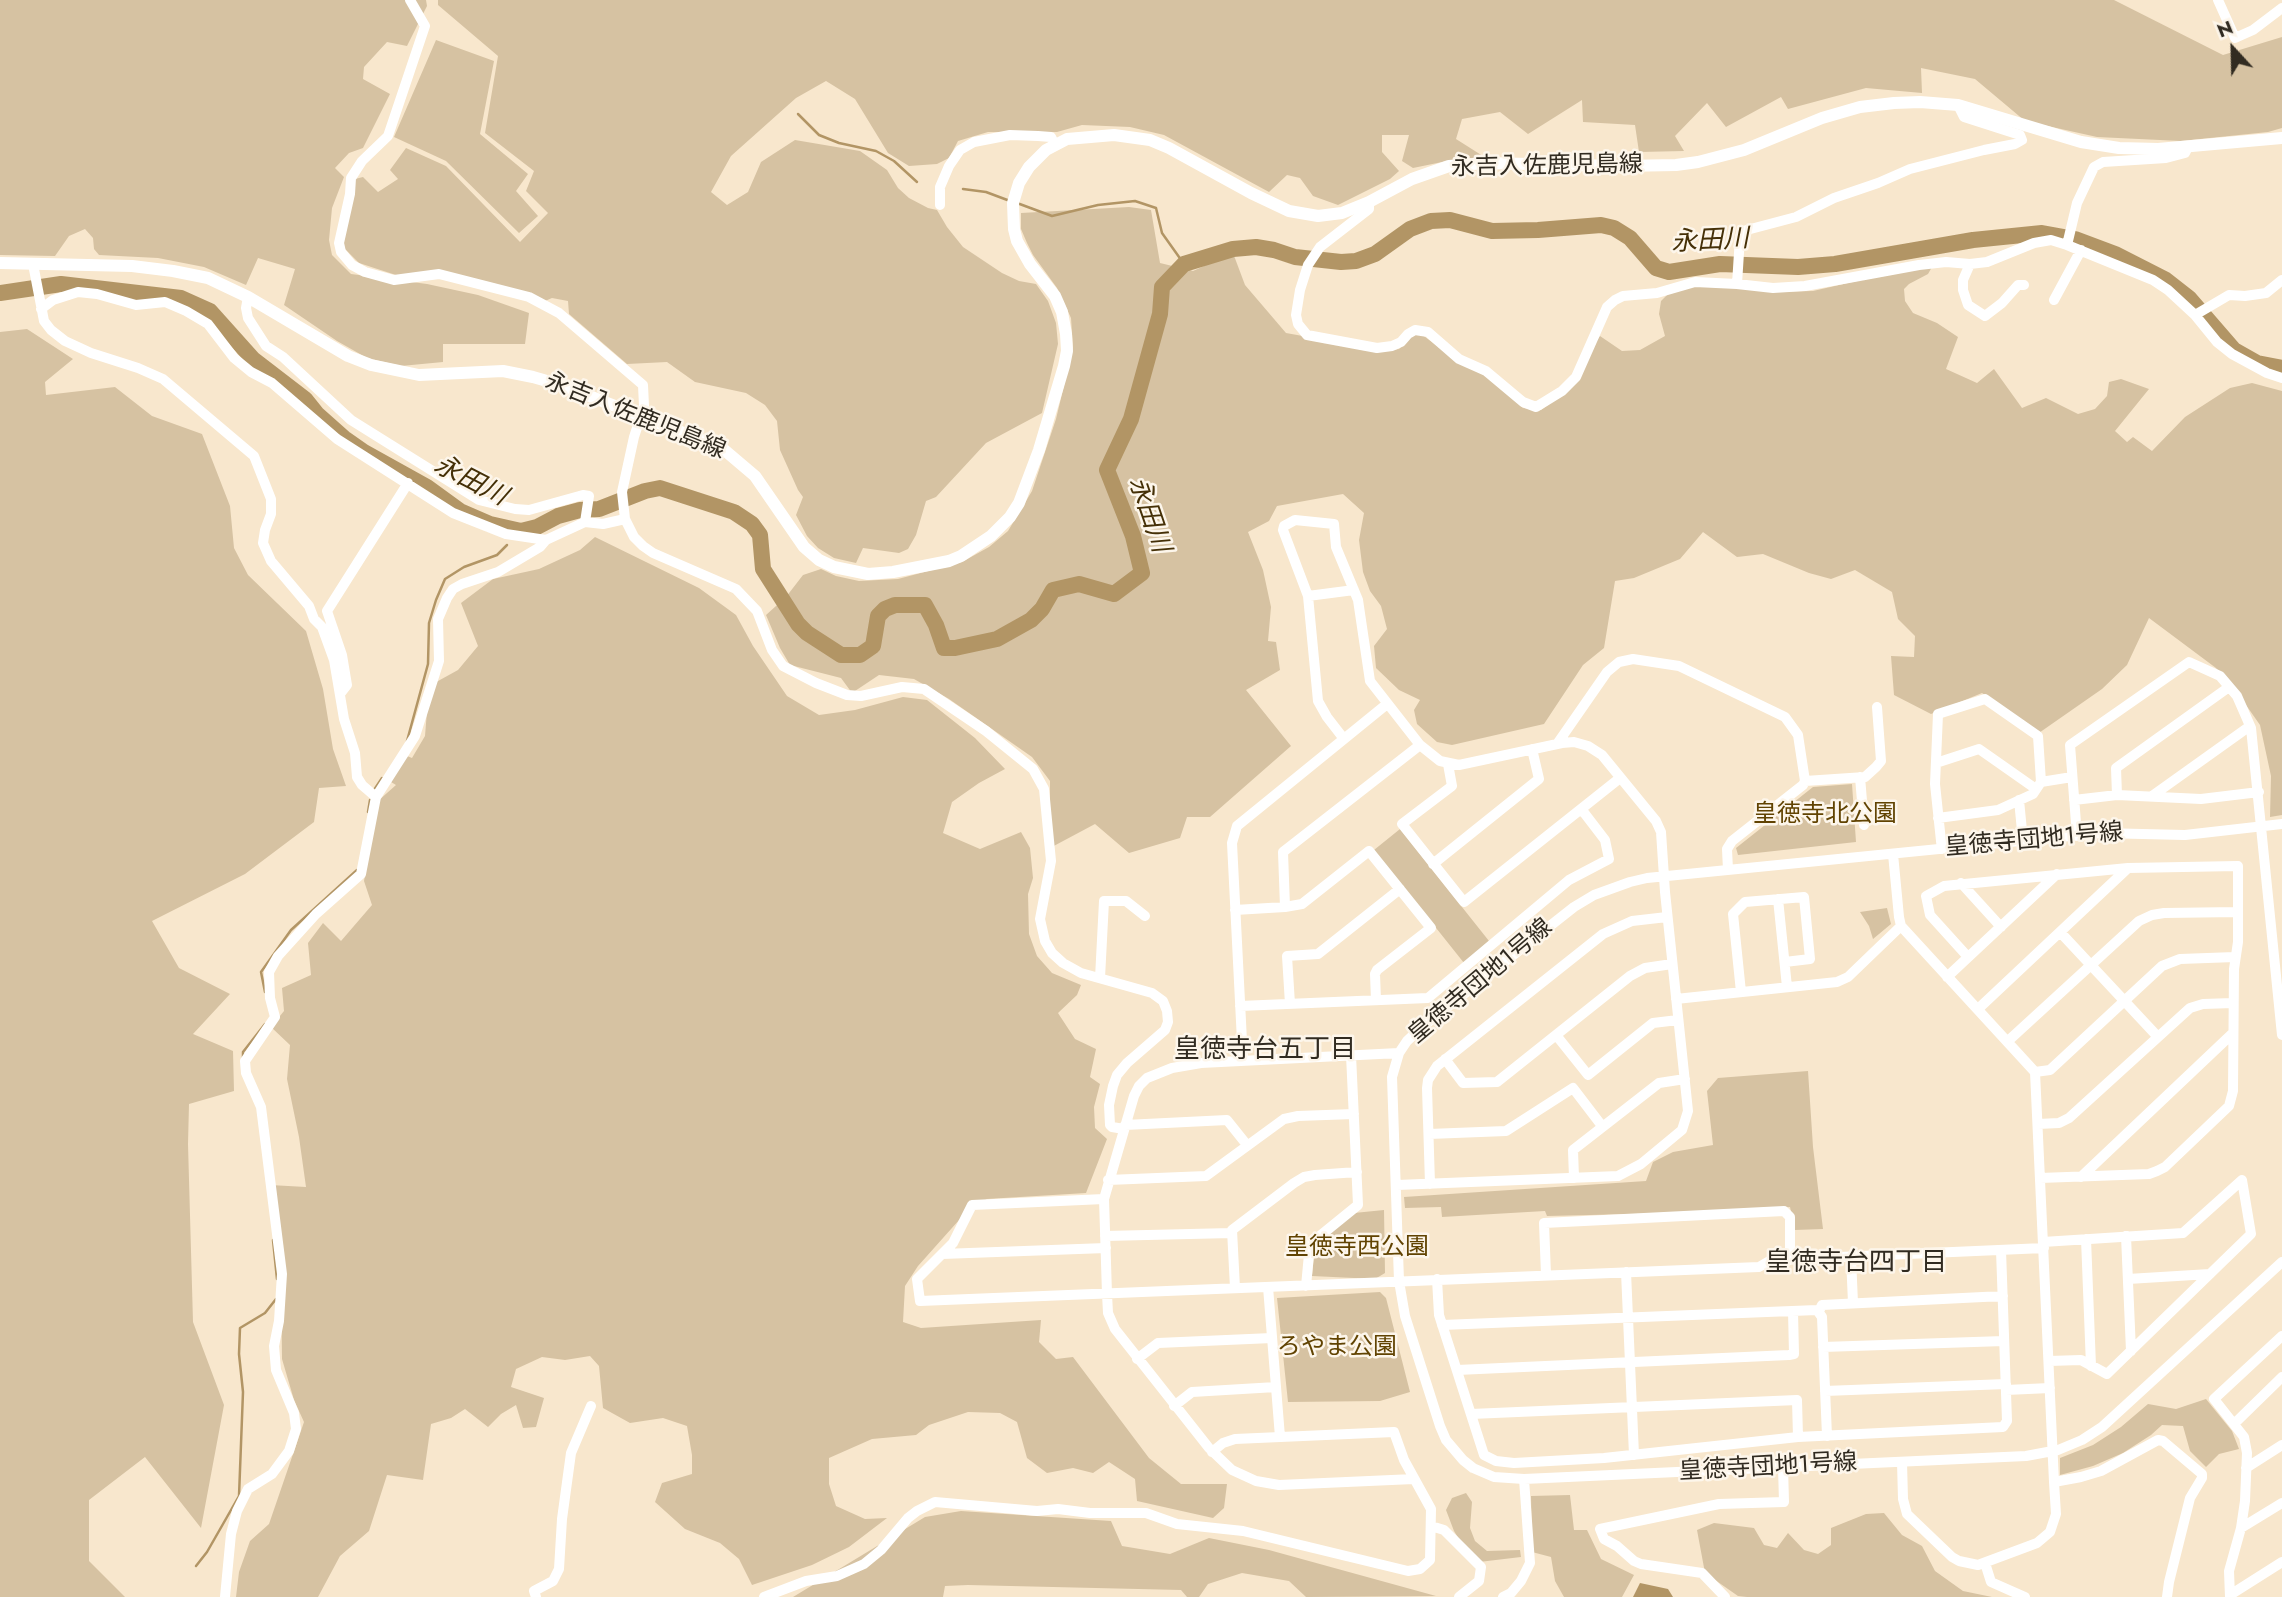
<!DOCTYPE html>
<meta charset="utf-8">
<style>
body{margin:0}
#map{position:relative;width:2282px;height:1597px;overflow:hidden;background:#f8e7cd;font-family:Jost,sans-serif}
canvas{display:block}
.north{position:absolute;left:2198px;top:14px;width:70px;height:70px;-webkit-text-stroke:5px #fdf6eb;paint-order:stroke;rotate:338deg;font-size:19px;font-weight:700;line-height:28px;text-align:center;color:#312b21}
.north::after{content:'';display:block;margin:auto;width:24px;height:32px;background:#312b21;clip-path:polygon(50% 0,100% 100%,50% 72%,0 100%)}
</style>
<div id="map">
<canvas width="2282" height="1597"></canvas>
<div class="north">N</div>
</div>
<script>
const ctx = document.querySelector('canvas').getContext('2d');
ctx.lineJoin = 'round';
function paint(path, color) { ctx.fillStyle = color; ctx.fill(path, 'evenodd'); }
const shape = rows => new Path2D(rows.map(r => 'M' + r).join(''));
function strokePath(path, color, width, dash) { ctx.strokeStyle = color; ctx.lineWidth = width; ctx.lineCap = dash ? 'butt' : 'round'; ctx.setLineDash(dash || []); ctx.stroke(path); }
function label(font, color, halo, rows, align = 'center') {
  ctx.font = font + ' Jost,"Noto Sans JP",sans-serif'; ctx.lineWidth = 5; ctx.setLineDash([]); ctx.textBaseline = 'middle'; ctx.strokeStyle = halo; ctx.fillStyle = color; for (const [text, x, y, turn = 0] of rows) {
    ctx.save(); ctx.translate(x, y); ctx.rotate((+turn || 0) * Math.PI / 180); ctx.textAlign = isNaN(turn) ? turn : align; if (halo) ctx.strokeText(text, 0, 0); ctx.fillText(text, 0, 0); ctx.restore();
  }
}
const green = shape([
 [0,0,426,0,427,6,407,46,387,42,364,67,363,79,390,94,363,148,349,153,335,168,344,177,332,208,329,240,332,255,351,274,427,284,478,295,529,313,525,344,443,344,443,362,401,366,367,358,337,341,284,305,295,269,258,258,246,285,204,267,158,258,99,255,94,249,93,238,85,229,69,236,55,256,0,255],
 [438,0,2114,0,2223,55,2282,37,2282,128,2268,132,2181,141,2097,137,2025,121,1975,79,1921,68,1922,93,1866,88,1788,109,1781,97,1726,127,1707,103,1675,136,1684,151,1639,152,1635,125,1583,122,1582,100,1528,134,1500,112,1462,119,1456,139,1486,158,1447,161,1413,168,1402,161,1409,135,1382,135,1382,152,1399,171,1390,179,1338,205,1313,196,1300,178,1287,175,1269,192,1164,135,1130,127,1082,125,1057,132,988,132,958,141,949,158,937,164,909,166,888,153,855,99,826,81,796,98,731,156,711,192,727,205,748,192,761,162,795,140,860,151,887,170,898,188,909,198,928,208,937,210,947,227,963,247,1002,273,1019,281,1036,284,1048,301,1056,323,1058,344,1042,413,986,443,936,497,926,501,916,535,908,549,899,553,863,548,856,563,834,558,818,548,807,536,796,515,803,497,798,490,780,450,777,421,765,405,746,393,695,382,667,362,627,364,569,314,568,301,552,298,545,301,482,281,402,277,359,263,345,249,341,243,355,179,363,177,378,192,398,179,390,170,406,148,446,166,520,242,548,213,526,191,534,171,485,133,498,56,438,5],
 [436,40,494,61,480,134,528,174,516,191,538,216,519,233,446,161,394,137],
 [1129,207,1151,210,1160,263,1193,271,1233,253,1245,285,1286,333,1386,351,1399,349,1412,336,1420,333,1458,362,1492,379,1523,408,1541,410,1556,399,1600,336,1622,351,1640,350,1665,336,1659,314,1661,301,1668,294,1693,286,1720,285,1771,292,1813,291,1896,272,1932,267,1928,274,1909,284,1904,289,1905,301,1913,313,1937,323,1958,337,1946,369,1977,383,1994,369,2022,408,2046,398,2078,414,2095,409,2107,396,2109,382,2121,379,2149,389,2115,431,2127,442,2133,437,2152,451,2185,417,2230,388,2252,383,2282,391,2282,815,2270,817,2271,776,2260,725,2239,695,2216,668,2149,618,2127,665,2102,689,2036,735,2030,727,1982,693,1931,714,1894,695,1891,656,1914,657,1915,636,1898,619,1892,592,1855,570,1831,579,1809,573,1763,554,1737,557,1703,532,1680,559,1634,578,1615,581,1604,648,1583,665,1544,724,1452,745,1437,742,1417,724,1414,710,1420,700,1399,690,1376,668,1374,646,1387,629,1381,606,1370,591,1363,572,1359,540,1364,513,1343,494,1277,506,1269,521,1248,532,1263,570,1271,607,1268,641,1276,642,1280,670,1246,690,1291,746,1210,817,1187,817,1180,838,1129,853,1095,824,1050,848,1050,781,1032,757,949,699,914,679,879,675,852,693,841,678,790,665,780,648,766,615,786,597,803,575,821,569,836,576,859,581,898,579,962,562,989,547,1008,531,1032,491,1056,419,1073,348,1071,318,1057,288,1033,255,1027,243,1021,229,1021,213],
 [27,329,73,359,45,382,46,395,115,387,152,416,202,434,230,506,234,548,248,575,306,631,323,689,333,749,346,786,319,788,314,822,245,874,152,921,179,968,230,994,193,1034,233,1051,234,1091,189,1104,188,1144,193,1322,224,1405,201,1528,145,1457,89,1500,89,1561,125,1597,0,1597,0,332],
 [595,537,699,588,736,615,753,646,787,696,819,715,855,710,903,697,927,700,975,738,1005,769,979,783,952,802,943,833,980,849,1021,832,1030,848,1033,878,1028,894,1029,934,1037,956,1052,973,1081,985,1077,995,1058,1013,1075,1039,1096,1049,1090,1077,1100,1084,1094,1107,1095,1128,1107,1139,1086,1193,987,1199,968,1210,918,1266,905,1286,903,1322,921,1328,1041,1320,1039,1342,1056,1359,1073,1357,1149,1458,1181,1484,1227,1484,1224,1508,1213,1518,1137,1501,1135,1479,1109,1462,1093,1473,1073,1468,1047,1473,1027,1458,1017,1422,1000,1413,968,1412,929,1425,916,1435,872,1439,829,1458,829,1484,836,1506,865,1519,887,1518,849,1547,812,1565,752,1585,739,1559,720,1543,685,1529,655,1502,662,1483,692,1474,692,1455,687,1426,663,1418,630,1423,603,1408,599,1366,590,1356,565,1360,542,1357,516,1369,511,1387,544,1398,536,1427,523,1428,516,1405,501,1414,488,1427,465,1409,451,1418,431,1424,423,1480,387,1475,369,1531,340,1556,318,1597,236,1597,239,1572,250,1541,269,1524,304,1422,294,1400,282,1359,281,1279,270,1185,306,1187,299,1137,287,1079,290,1045,271,1027,284,1011,282,988,311,975,308,943,323,923,341,941,372,905,364,881,378,801,396,785,391,782,407,756,412,758,425,736,429,686,458,670,478,646,461,603,493,579,539,569,580,550],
 [1852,784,1856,842,1738,855,1736,848,1813,787],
 [1400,829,1489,941,1464,963,1374,850],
 [1887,908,1891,924,1873,939,1869,926,1860,912],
 [1808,1071,1813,1147,1823,1229,1795,1230,1790,1207,1718,1212,1547,1216,1545,1211,1442,1217,1441,1207,1405,1208,1404,1197,1646,1181,1653,1162,1673,1152,1713,1145,1707,1091,1718,1078],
 [1384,1210,1385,1273,1375,1279,1312,1276,1315,1245,1354,1213],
 [1380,1292,1386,1298,1410,1392,1380,1401,1288,1402,1277,1298],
 [2206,1399,2232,1431,2239,1449,2219,1454,2206,1467,2190,1451,2183,1426,2162,1425,2151,1435,2123,1453,2093,1466,2060,1475,2060,1458,2093,1445,2121,1427,2148,1404,2176,1409],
 [1466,1493,1472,1502,1470,1528,1475,1541,1487,1551,1520,1550,1521,1557,1479,1562,1465,1549,1454,1531,1446,1510,1452,1498],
 [1570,1495,1574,1530,1587,1530,1601,1559,1634,1575,1622,1597,1564,1597,1555,1581,1551,1557,1532,1552,1531,1496],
 [961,1511,1111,1521,1122,1546,1170,1554,1209,1538,1269,1550,1436,1596,1306,1597,1289,1581,1242,1573,1208,1584,1199,1597,1187,1597,1181,1590,968,1585,945,1586,943,1597,793,1597,925,1517],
 [1884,1513,1902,1535,1922,1546,1935,1571,1963,1591,1992,1597,1747,1597,1738,1596,1705,1573,1697,1530,1714,1523,1754,1528,1764,1545,1777,1548,1788,1533,1804,1550,1818,1554,1831,1545,1831,1528,1866,1514]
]);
const water = shape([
 [1640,1583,1668,1589,1673,1597,1633,1597]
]);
const stream = shape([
 [798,114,819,135,839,143,876,151,894,161,917,182],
 [963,189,986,192,1010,201],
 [1017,203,1052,216,1098,205,1135,201,1156,208,1162,233,1184,264],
 [407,741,428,664,429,623,436,600,445,579,464,567,497,555,507,545],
 [374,790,382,778],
 [368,812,370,800],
 [265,992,261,972,291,930,357,870],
 [243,1059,243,1052,265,1024],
 [273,1240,277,1279],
 [196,1566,207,1552,239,1496,243,1392,239,1354,240,1328,265,1313,276,1299]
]);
const river = shape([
 [0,293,61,284,181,298,210,311,253,359,305,399,317,414,344,438,364,452,427,487,460,511,490,524,521,531,537,527,558,516,580,510,599,509,645,491,660,488,734,512,752,524,760,535,763,569,798,624,807,633,841,655,860,655,873,646,878,616,885,609,895,605,925,605,936,625,944,648,955,648,997,639,1031,620,1042,609,1053,590,1079,584,1114,594,1142,573,1133,536,1107,470,1131,419,1160,314,1162,287,1184,264,1233,249,1256,247,1274,250,1295,257,1341,262,1356,261,1375,254,1410,229,1431,221,1450,220,1492,231,1538,230,1601,225,1614,228,1630,238,1656,268,1669,272,1720,264,1798,267,1835,264,1973,240,2042,233,2075,239,2115,254,2166,280,2189,298,2234,350,2257,363,2282,368]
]);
const minor = shape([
 [410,0,425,26,388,136,362,161,351,178,350,194,339,243,341,252,352,265,365,272,394,280,439,274,529,297,559,313,643,385,644,406,634,437,622,492,625,519,634,537,643,546,653,553,736,589,757,611,772,650,783,666,816,683,847,695,861,696,902,687,924,689,986,731,1033,769,1044,789,1051,861,1040,919,1045,941,1052,953,1063,963,1081,973,1152,993,1163,1001,1167,1011,1168,1022,1165,1030,1127,1063,1117,1075,1113,1086,1109,1105,1110,1125,1112,1127,1124,1129],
 [2218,0,2235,38,2253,30,2282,8],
 [1958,105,1964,117,2020,135,2022,140,2015,144,1984,150,1910,169,1878,183,1834,198,1796,217,1743,231,1740,237,1737,284,1773,288,1805,286,1919,265,1946,262,1970,264,1987,262,2034,243,2051,240,2067,245,2153,280,2168,290,2195,315,2217,342,2232,354,2267,373,2282,378],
 [1369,202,1369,209,1320,247,1308,265,1300,290,1296,315,1298,324,1307,335,1377,348,1392,346,1401,342,1408,334,1415,330,1428,332,1459,359,1486,371,1523,402,1536,407,1562,391,1576,377,1607,307,1615,300,1623,296,1657,293,1695,282,1737,284],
 [940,205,940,187,949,166,960,150,974,142,1010,135,1038,136,1051,137,1055,145],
 [2067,245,2077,203,2094,167,2103,162,2166,158,2185,153,2188,147],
 [33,264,44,321,51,330,65,341,91,353,138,368,163,379,254,456,271,499,271,514,265,530,263,543,271,561,309,606,314,619,322,627,334,660,344,719,355,753,357,777,362,785,376,797],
 [1970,264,1963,280,1963,290,1968,305,1985,316,2002,303,2018,285,2024,285],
 [248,297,246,308,248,318,266,346,283,357,351,420,479,500,515,509,529,510,583,495,589,496,585,522],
 [2054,300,2081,250],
 [41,309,53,300,78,292,97,294,136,305,165,302,186,311,208,324,234,358,251,372,272,383,337,439,453,513,506,534,546,540],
 [2195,315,2229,295,2245,296,2266,293,2282,280],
 [1308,596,1354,590],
 [340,694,347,685,342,655,327,611,408,483],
 [1344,739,1327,717,1318,701,1308,596,1283,530,1284,526,1295,520,1334,524,1336,547,1358,600,1370,681,1420,745,1440,761,1459,765,1562,743,1574,742,1588,746,1602,755,1656,821,1661,832,1665,892,1688,1111,1682,1130,1641,1164,1618,1176,1397,1185],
 [1557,744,1607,672,1619,662,1633,659,1679,666,1785,717,1798,735,1805,781,1803,785,1732,841,1727,849,1728,870],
 [1936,763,1979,749,2036,789],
 [1448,764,1452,786,1402,824,1464,902,1620,778],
 [1860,777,1864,825],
 [1805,781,1865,777,1876,767,1881,761,1877,707],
 [2041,782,2072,777],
 [2117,795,2116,768,2229,687],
 [2152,796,2250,726],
 [2019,800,2023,841],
 [2074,800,2117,795,2201,799,2259,792],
 [1938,818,1998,810,2033,794,2041,782,2038,736,1985,699,1938,714,1935,784,1941,841,1942,849],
 [2282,824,2185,835,2100,833,1647,878,1630,882,1594,895,1574,907,1422,1027,1407,1041,1399,1053,1392,1077,1399,1281,1405,1316,1440,1426,1446,1440,1463,1460,1473,1468,1494,1477,1524,1479,2026,1456,2058,1450,2082,1440,2102,1427,2282,1262],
 [2077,836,2070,745,2189,662,2220,676,2237,696,2251,728,2282,1035],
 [1893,854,1899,917,1901,926,2035,1072,2054,1482,2056,1514,2050,1532,2037,1543,1978,1565,1959,1561,1952,1557,1907,1514,1903,1499,1902,1462],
 [1433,864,1539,779,1532,749],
 [1961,883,2001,927],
 [1778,899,1787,987],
 [1285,907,1283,852,1420,745],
 [1235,910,1285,907,1302,904,1369,851,1431,928,1377,970,1375,974,1376,1000],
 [2060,932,2158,1037],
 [1968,957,1930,915,1926,896,1944,886,2128,868,2238,866,2238,942,2234,969,2233,1091,2229,1106,2165,1167,2157,1171,2149,1174,2040,1178],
 [1947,977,2057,874],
 [1100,978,1104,901,1126,901,1145,916],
 [1741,992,1733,914,1745,902,1804,897,1810,959,1785,962],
 [1676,999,1837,982,1848,977,1901,926],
 [1290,1004,1287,956,1318,954,1400,889],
 [1240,1006,1428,998,1569,880,1609,859,1605,840,1582,810],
 [1978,1009,2128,868],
 [1556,1035,1588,1075,1653,1023,1678,1020],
 [2008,1041,2139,921,2152,915,2164,913,2238,912],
 [1399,1053,1201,1063,1172,1068,1147,1078,1139,1086,1134,1096,1104,1199,1107,1294,1108,1313,1115,1329,1209,1448,1232,1470,1256,1481,1279,1485,1414,1479],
 [1445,1059,1463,1083,1497,1082,1630,976,1645,968,1672,964],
 [1243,1061,1232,843,1237,826,1387,704],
 [2035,1072,2050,1070,2162,966,2180,959,2235,957],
 [2038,1124,2059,1123,2069,1118,2190,1008,2203,1004,2233,1003],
 [1125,1125,1227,1120,1247,1145],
 [1429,1134,1506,1131,1573,1088,1602,1126],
 [2081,1177,2233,1033],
 [1574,1178,1573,1150,1659,1083,1685,1079],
 [1108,1180,1206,1176,1284,1119,1298,1116,1354,1114],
 [1430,1184,1427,1088,1428,1080,1437,1066,1603,934,1632,921,1667,917],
 [1104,1199,972,1205,953,1243,917,1279,920,1301,1759,1267,1771,1260,2044,1248],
 [1105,1236,1232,1233],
 [2126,1236,2131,1351],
 [2086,1239,2091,1366],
 [2043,1242,2183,1233,2242,1180,2251,1234,2107,1374,2081,1360,2049,1361],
 [942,1254,1106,1248],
 [1851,1257,1853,1303],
 [1626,1272,1634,1455],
 [1546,1275,1544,1223,1784,1211,1790,1217,1790,1260],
 [1437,1279,1439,1315,1484,1455,1496,1461,1514,1463,1604,1458,1798,1437,2003,1427,2007,1421,2001,1250],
 [2128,1279,2210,1274],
 [1306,1286,1310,1244,1358,1205,1351,1055],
 [1268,1287,1280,1437],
 [1235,1288,1232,1230,1294,1183,1304,1177,1315,1175,1357,1172],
 [1819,1311,1822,1305,2003,1296],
 [1442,1325,1817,1310,1822,1317,1827,1436],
 [1823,1347,2004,1341],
 [1137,1359,1158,1343,1272,1338],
 [1457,1370,1789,1355,1794,1354,1793,1311],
 [2006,1390,2050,1388],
 [1825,1391,2006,1384],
 [1174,1406,1192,1392,1276,1387],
 [1471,1414,1797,1400,1798,1437],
 [2235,1423,2282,1377],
 [2246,1468,2282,1445],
 [2054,1482,2081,1477,2101,1471,2158,1440,2163,1441,2202,1474,2202,1478,2190,1498,2169,1582,2167,1597],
 [1431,1526,1444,1530,1481,1567,1479,1581,1459,1597],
 [2241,1528,2282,1503],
 [1985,1563,1991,1582,2025,1597],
 [2230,1595,2282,1562],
 [225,1597,231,1534,237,1511,248,1489,272,1474,289,1451,296,1429,294,1413,276,1370,274,1346,279,1321,282,1274,261,1107,246,1073,245,1061,275,1017,270,998,269,972,278,956,316,914,361,874,376,797,415,736,439,661,438,619,447,598,453,589,462,584,498,572,540,547,546,540,585,522,603,524,625,519],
 [536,1597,534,1591,553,1581,559,1569,562,1519,571,1453,591,1406],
 [764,1597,806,1581,837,1576,864,1564,881,1550,908,1518,917,1511,935,1502,1037,1511,1058,1509,1090,1513,1146,1513,1177,1524,1243,1531,1408,1571,1420,1569,1430,1560,1431,1509,1404,1460,1394,1432,1235,1439,1223,1443,1212,1452],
 [1503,1597,1511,1593,1521,1581,1530,1563,1524,1479],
 [1725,1597,1702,1573,1641,1564,1634,1561,1617,1546,1604,1539,1600,1529,1719,1504,1784,1502,1783,1467],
 [2230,1597,2229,1571,2241,1528,2245,1501,2247,1453,2244,1437,2214,1399,2282,1336]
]);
const major = shape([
 [0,263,132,266,173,271,208,278,248,297,348,356,371,365,419,375,503,371,533,377,564,386,722,448,755,476,804,547,819,560,834,567,868,574,893,572,949,561,961,556,991,536,1010,517,1019,503,1039,450,1064,366,1067,351,1066,334,1062,312,1055,296,1030,264,1017,241,1014,229,1013,203,1019,183,1029,167,1046,150,1067,139,1114,135,1150,140,1169,148,1251,193,1289,211,1318,216,1342,213,1369,202,1412,179,1449,166,1484,163,1622,166,1676,165,1698,162,1744,150,1822,118,1860,107,1894,103,1920,102,1958,105,2081,142,2119,148,2158,149,2282,138]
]);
const streetNames = [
 ["永吉入佐鹿児島線",1547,167,-1],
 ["永吉入佐鹿児島線",635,417,22],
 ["皇徳寺団地1号線",2034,841,-5],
 ["皇徳寺団地1号線",1481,982,-40],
 ["皇徳寺団地1号線",1768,1468,-3]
];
const parkNames = [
 ["皇徳寺北公園",1825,815],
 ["皇徳寺西公園",1357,1248],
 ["ろやま公園",1337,1348]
];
const waterNames = [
 ["永田川",1710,242,-3],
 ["永田川",470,482,27],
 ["永田川",1148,515,71]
];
const neighbourhoodNames = [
 ["皇徳寺台五丁目",1265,1051],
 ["皇徳寺台四丁目",1856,1264]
];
paint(green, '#d6c2a2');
paint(water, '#b29565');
strokePath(stream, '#b29565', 2.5);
strokePath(river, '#b29565', 16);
strokePath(minor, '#fff', 10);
strokePath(major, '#fff', 12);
label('24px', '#312b21', '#fdf6eb', streetNames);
label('24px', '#614302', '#fdf6eb', parkNames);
label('italic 26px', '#453007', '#fdf6eb', waterNames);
label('26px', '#312b21', '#fdf6eb', neighbourhoodNames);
</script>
